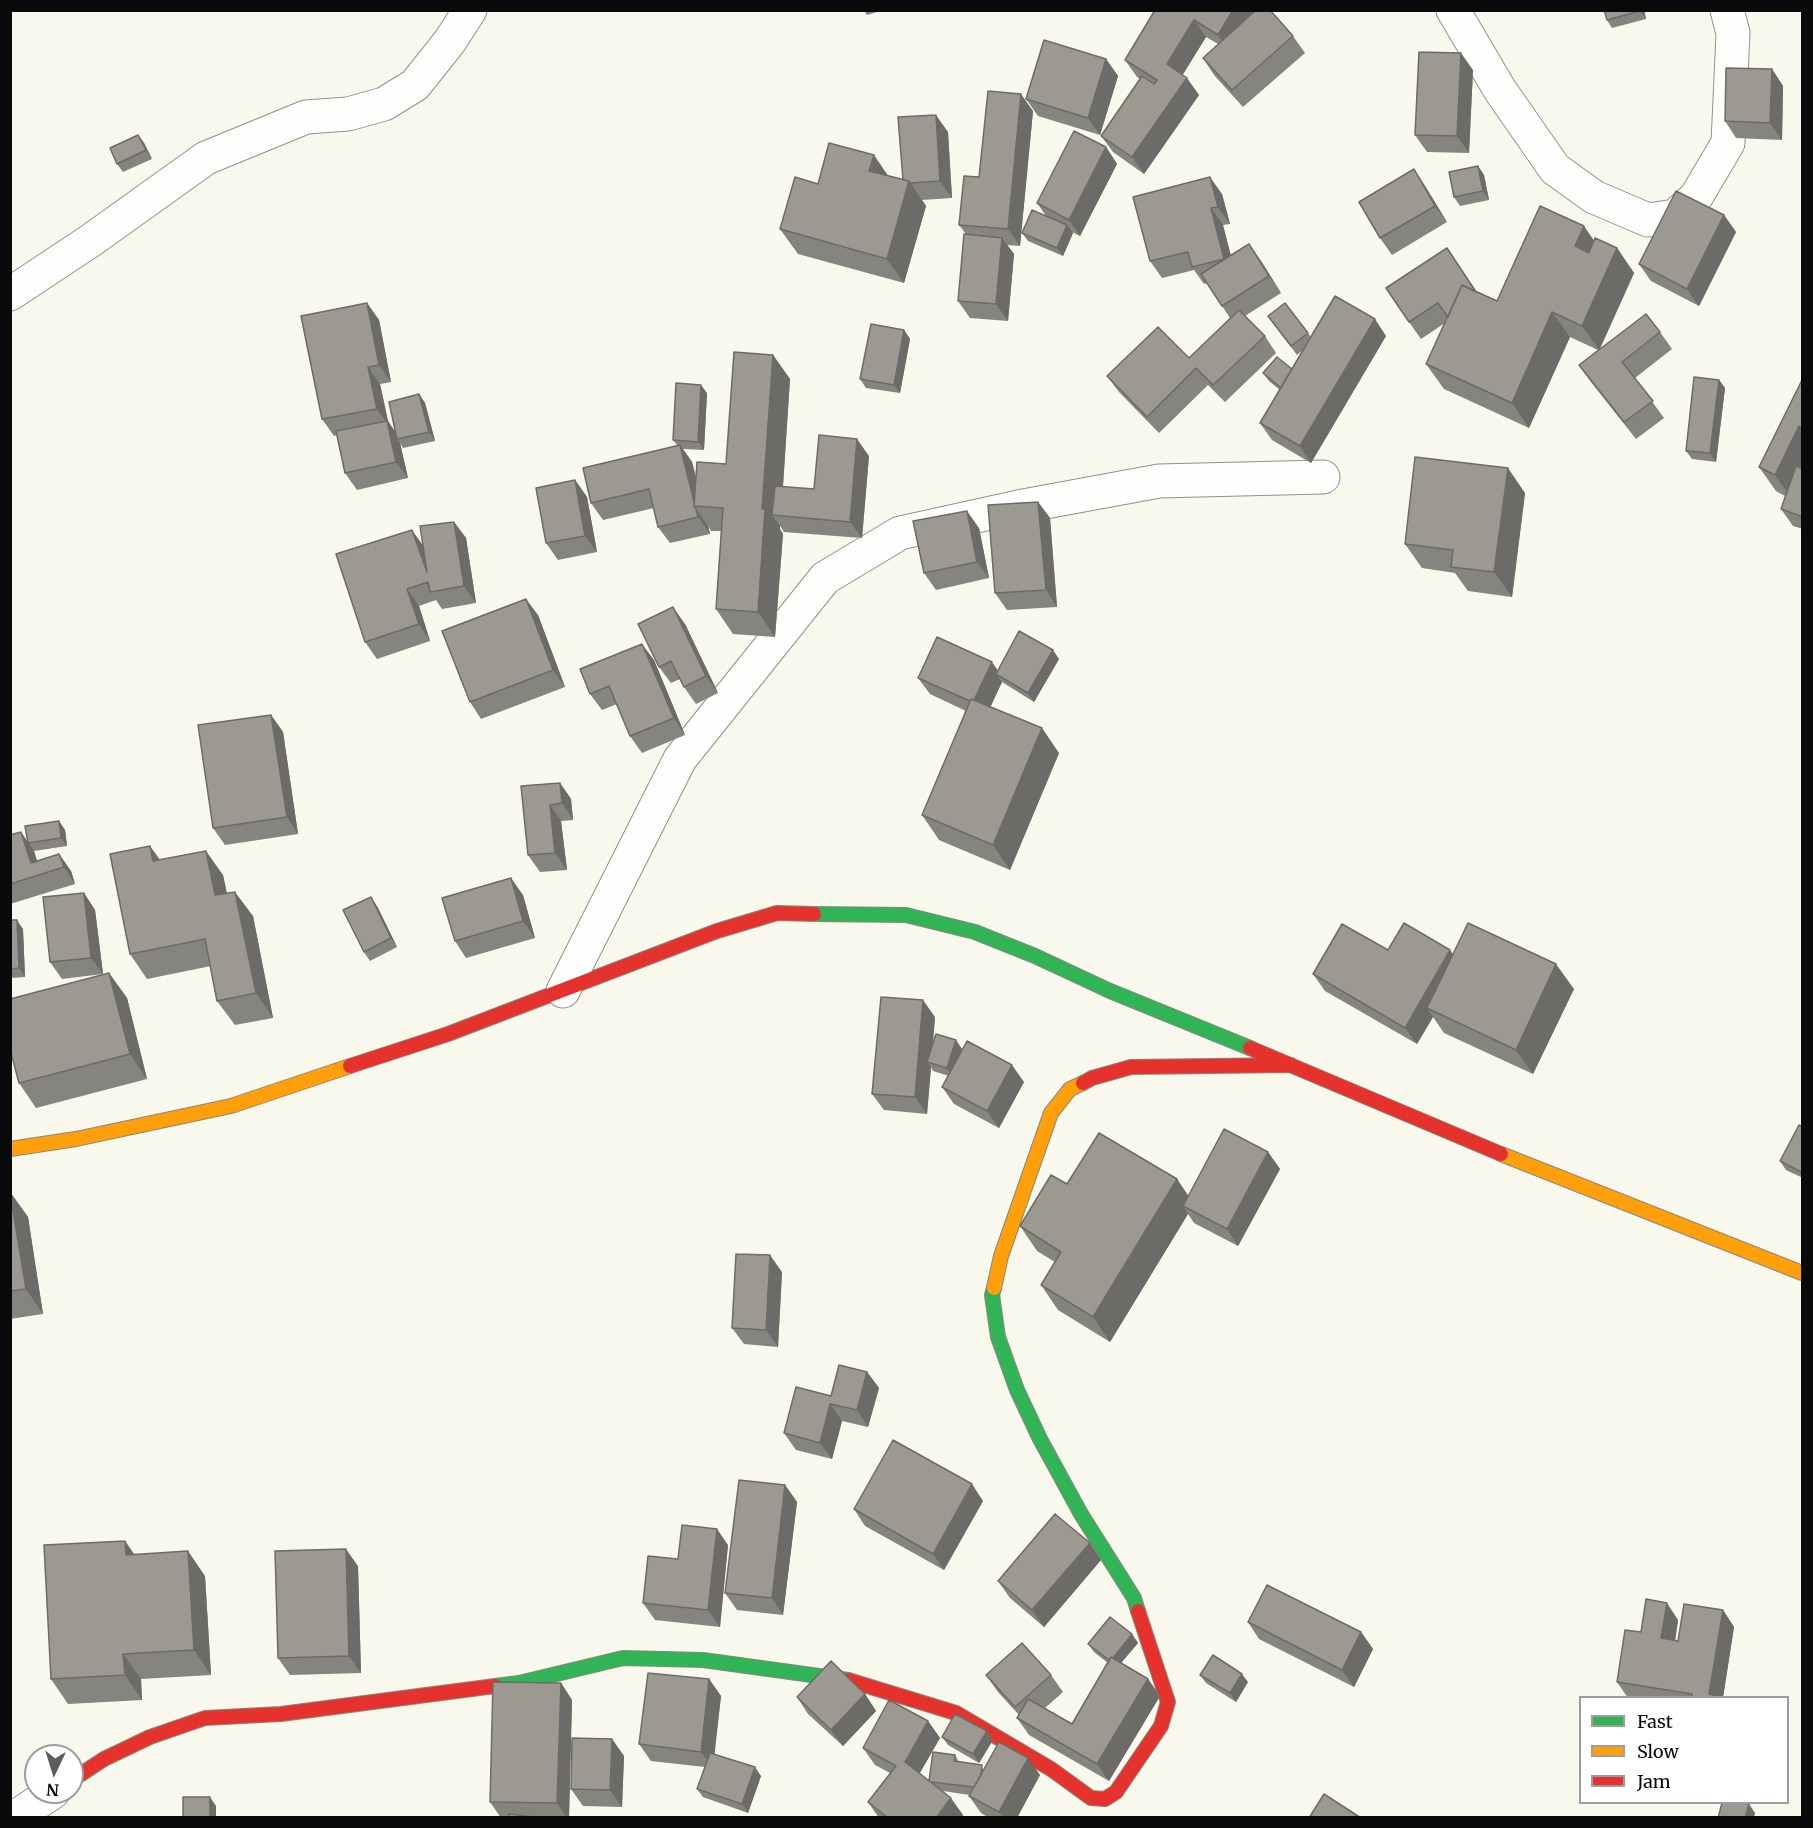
<!DOCTYPE html>
<style>
body{margin:0}
#map{position:relative;width:1813px;height:1828px;overflow:hidden;background:#f9f8ed;font-family:Merriweather,serif}
canvas{display:block}
.frame{position:absolute;inset:0;border:12px solid #0a0a0a;pointer-events:none}
.legend{position:absolute;left:1579px;top:1696px;width:210px;height:108px;box-sizing:border-box;background:#fff;border:2px solid #9d9d9d;margin:0;padding:8px 10px;list-style:none;font-size:18px;color:#0a0a0a}
.legend li{display:flex;align-items:center;gap:12px;height:30px}
.legend b{width:30px;border:2px solid #9d9d9d}
.north{position:absolute;left:24px;top:1744px;width:60px;height:60px;box-sizing:border-box;background:#fff;border:2px solid #9d9d9d;border-radius:50%;rotate:184deg;font-size:16px;font-weight:700;line-height:24px;text-align:center;color:#0a0a0a}
.north::after{content:'';display:block;margin:auto;width:21px;height:27px;background:#5e5d59;clip-path:polygon(50% 0,100% 100%,50% 72%,0 100%)}
</style>
<div id="map">
<canvas width="1813" height="1828"></canvas>
<div class="frame"></div>
<ul class="legend">
<li><b style="height:8px;background:#30b455"></b>Fast</li>
<li><b style="height:8px;background:#ff9f0a"></b>Slow</li>
<li><b style="height:8px;background:#e5322d"></b>Jam</li>
</ul>
<div class="north">N</div>
</div>
<script>
const ctx = document.querySelector('canvas').getContext('2d');
ctx.lineJoin = 'round';
const shape = rows => new Path2D(rows.map(r => 'M' + r).join(''));
function strokePath(path, color, width, dash) { ctx.strokeStyle = color; ctx.lineWidth = width; ctx.lineCap = dash ? 'butt' : 'round'; ctx.setLineDash(dash || []); ctx.stroke(path); }
function paint(path, color) { ctx.fillStyle = color; ctx.fill(path, 'evenodd'); }
const street = shape([
 [1453,10,1500,90,1555,169,1594,197,1648,220,1675,216,1696,197,1728,143,1733,33,1727,10],
 [10,294,90,241,206,158,306,117,348,114,384,104,415,85,450,41,470,10],
 [563,991,680,759,825,578,900,533,1018,507,1159,481,1323,477],
 [14,1818,53,1792]
]);
const fast = shape([
 [814,914,906,915,975,932,1035,956,1110,991,1250,1048],
 [994,1288,992,1295,998,1337,1017,1390,1040,1439,1081,1514,1134,1598,1138,1611],
 [495,1686,519,1683,623,1658,703,1660,848,1680]
]);
const slow = shape([
 [10,1149,76,1139,231,1106,350,1066],
 [1501,1154,1802,1273],
 [994,1288,1001,1256,1051,1113,1070,1089,1083,1083]
]);
const jam = shape([
 [1250,1048,1501,1154],
 [350,1066,448,1034,717,931,777,913,814,914],
 [1083,1083,1092,1078,1131,1067,1291,1065],
 [848,1680,956,1713,1051,1769,1091,1798,1105,1799,1116,1792,1161,1726,1168,1702,1138,1611],
 [72,1780,104,1759,150,1737,205,1718,281,1714,495,1686]
]);
const wall = shape([
 [864,10,884,10,867,15],
 [1155,10,1255,10,1254,12,1293,36,1305,53,1243,107,1214,75,1203,58,1218,44,1206,37,1182,75,1199,95,1144,174,1113,152,1101,136,1140,79,1137,77,1125,60],
 [1604,10,1644,10,1646,19,1612,28,1607,20],
 [1106,59,1118,76,1100,135,1038,116,1026,99],
 [1772,69,1783,86,1782,140,1736,138,1725,121],
 [1473,70,1469,153,1427,152,1415,135],
 [1033,111,1020,246,1007,245,1014,254,1008,321,970,318,958,301,966,234,959,225,979,177],
 [948,132,952,198,922,200,926,206,904,283,798,254,780,229,818,184,888,176,903,180],
 [138,135,144,143,152,159,123,172,117,164],
 [1106,147,1117,164,1080,236,1072,232,1073,233,1063,256,1028,241,1022,233,1046,216,1037,203],
 [1478,166,1484,175,1489,200,1460,206,1454,197],
 [1414,169,1425,186,1447,222,1392,255,1380,238],
 [1222,194,1230,224,1223,225,1231,256,1261,261,1281,293,1245,316,1265,336,1276,353,1225,402,1208,385,1159,433,1119,392,1107,376,1189,358,1230,318,1207,283,1204,284,1194,270,1162,278,1150,261],
 [1724,215,1736,232,1699,306,1651,281,1639,264],
 [1594,240,1617,248,1634,273,1600,349,1660,332,1672,349,1635,378,1664,418,1636,439,1591,382,1579,365,1598,350,1570,337,1529,428,1444,389,1426,364,1445,323,1421,339,1409,322,1447,248,1477,292,1497,301],
 [367,303,379,320,391,382,380,384,388,421,396,433,419,394,425,403,435,441,403,448,400,443,408,478,357,490,345,473,337,435,334,436,322,419],
 [1285,303,1311,337,1386,336,1311,463,1272,440,1260,423,1280,390,1269,381,1263,373,1292,369,1303,350,1297,355,1268,316],
 [904,330,910,339,900,393,866,388,860,379],
 [773,355,790,379,783,487,814,489,869,456,862,538,784,532,780,526,780,529,783,534,775,637,733,634,716,609,721,531,711,531,708,526,710,534,670,543,658,527,654,508,603,520,591,503,677,445,673,440,707,393,704,450,683,449,692,462,696,477,726,464],
 [1803,378,1803,529,1793,526,1781,509,1785,496,1776,491,1759,467],
 [1719,380,1725,388,1716,462,1692,459,1686,451],
 [575,480,587,497,597,552,558,560,546,543],
 [1525,493,1512,597,1468,591,1455,573,1422,568,1405,544],
 [1038,502,1050,518,1057,607,1007,610,995,593],
 [454,522,466,538,476,603,442,609,436,600,419,606,430,641,377,659,365,642,423,546],
 [979,528,989,578,936,590,924,573],
 [538,615,565,687,481,719,470,702],
 [685,624,718,693,696,704,684,687,680,679,671,683,659,667],
 [1059,659,1034,702,1002,682,990,707,1059,753,1010,870,939,840,922,815,966,711,930,694,918,678,998,670],
 [654,660,685,735,642,753,630,736,617,704,602,710,590,694],
 [271,715,283,732,298,834,225,845,213,828],
 [560,783,571,799,573,820,561,821,567,870,540,872,528,855],
 [59,821,65,830,67,846,34,851,37,861,59,854,71,871,75,884,10,904,10,835,21,832,27,841],
 [160,860,223,875,227,893,253,916,273,1018,235,1025,217,1001,211,966,147,979,130,954],
 [84,893,95,910,103,974,62,979,50,962],
 [523,895,535,938,466,958,455,941],
 [377,906,397,947,370,961,364,952],
 [10,920,23,929,25,977,10,978],
 [1453,954,1574,989,1533,1074,1444,1033,1433,1017,1417,1044,1325,991,1313,974],
 [109,973,127,998,147,1079,36,1108,19,1083],
 [935,1017,933,1044,962,1049,960,1054,1024,1082,999,1128,954,1104,942,1087,949,1076,933,1071,931,1067,927,1114,884,1110,872,1094],
 [1803,1127,1803,1178,1786,1170,1780,1161],
 [1268,1152,1280,1169,1238,1246,1194,1223,1188,1214,1110,1342,1058,1310,1041,1285,1055,1262,1037,1251,1020,1226,1067,1184,1177,1179,1188,1196],
 [10,1192,28,1217,43,1314,10,1319],
 [782,1272,778,1347,744,1344,732,1328],
 [867,1372,879,1388,868,1427,842,1421,832,1459,796,1450,784,1433,831,1396],
 [785,1485,797,1502,783,1615,737,1610,725,1593],
 [983,1501,944,1570,865,1526,854,1509],
 [125,1541,134,1554,205,1576,211,1675,141,1679,142,1700,68,1704,51,1679],
 [728,1545,720,1627,655,1620,643,1603,678,1559],
 [1101,1560,1044,1627,1010,1598,998,1581],
 [358,1566,361,1673,290,1675,278,1658],
 [1723,1610,1734,1627,1723,1697,1726,1698,1628,1698,1617,1682,1641,1632,1678,1620,1675,1641,1678,1641],
 [1248,1622,1361,1632,1373,1649,1354,1687,1259,1639],
 [1132,1634,1138,1643,1121,1663,1148,1679,1160,1696,1109,1781,1029,1735,1017,1718,1019,1715,998,1692,986,1675,1051,1675,1063,1692,1045,1708,1072,1724,1108,1663,1094,1652,1088,1644],
 [1200,1675,1248,1682,1236,1702,1206,1683],
 [709,1679,721,1696,714,1755,761,1776,748,1813,703,1797,697,1789,705,1767,651,1761,639,1744],
 [561,1683,572,1700,569,1818,501,1818,490,1802],
 [865,1694,876,1711,843,1746,808,1714,797,1697],
 [928,1721,940,1738,920,1773,929,1781,955,1755,959,1762,984,1769,1040,1775,1017,1818,989,1818,981,1813,969,1796,970,1795,943,1791,963,1815,961,1818,879,1818,868,1802,890,1773,875,1765,863,1748],
 [987,1731,993,1740,979,1763,948,1745,942,1737],
 [612,1739,624,1756,622,1807,583,1806,571,1789]
]);
const shadedWall = shape([
 [1233,10,1255,10,1230,52,1218,35],
 [1640,10,1644,10,1646,19],
 [1194,20,1206,37,1179,81,1167,64],
 [1461,53,1473,70,1469,153,1457,136],
 [1106,59,1118,76,1100,135,1088,118],
 [1772,69,1783,86,1782,140,1770,123],
 [1187,78,1199,95,1144,174,1132,157],
 [1021,94,1033,111,1020,246,1008,229],
 [936,115,948,132,952,198,940,181],
 [138,135,144,143,152,159,146,150],
 [1106,147,1117,164,1080,236,1069,220],
 [874,155,891,180,869,171],
 [1478,166,1484,175,1489,200,1483,191],
 [1414,169,1425,186,1447,222,1435,206],
 [1210,177,1222,194,1230,224,1218,207],
 [909,181,926,206,904,283,887,259],
 [1211,208,1223,225,1236,276,1224,259],
 [1724,215,1736,232,1699,306,1687,289],
 [1067,225,1073,233,1063,256,1057,248],
 [1584,226,1601,251,1592,271,1575,246],
 [1002,238,1014,254,1008,321,996,304],
 [1249,244,1261,261,1281,293,1269,276],
 [1617,248,1634,273,1599,350,1582,326],
 [367,303,379,320,391,382,379,365],
 [1552,312,1570,337,1529,428,1512,403],
 [1375,319,1386,336,1311,463,1300,446],
 [904,330,910,339,900,393,894,385],
 [773,355,790,379,781,515,772,515,780,526,780,529,783,534,775,637,758,612,762,509],
 [368,367,380,384,388,421,399,438,397,439,400,443,408,478,396,462,388,425,377,409],
 [1719,380,1725,388,1716,462,1710,453],
 [701,385,707,393,704,450,698,442],
 [419,394,425,403,435,441,429,432],
 [1799,426,1803,431,1803,480,1793,500,1775,475],
 [857,439,869,456,862,538,850,522],
 [680,445,692,462,703,507,695,506],
 [1508,468,1525,493,1512,597,1494,572],
 [575,480,587,497,597,552,585,536],
 [1038,502,1050,518,1057,607,1046,590],
 [696,509,708,526,710,534,698,517],
 [967,511,979,528,989,578,977,562],
 [454,522,466,538,476,603,464,586],
 [412,530,424,547,427,572],
 [407,589,419,606,430,641,419,624],
 [526,599,538,615,565,687,553,670],
 [673,607,685,624,718,693,706,676],
 [642,644,654,660,685,735,674,718],
 [1053,650,1059,659,1034,702,1028,693],
 [992,662,1003,678,996,674,1002,682,985,719,973,703],
 [271,715,283,732,298,834,287,817],
 [1042,728,1059,753,1010,870,993,845],
 [560,783,571,799,573,820,562,803],
 [550,805,561,821,567,870,555,853],
 [59,821,65,830,67,846,61,838],
 [21,832,34,851,41,874,31,863],
 [150,846,168,871,153,861],
 [206,851,223,875,232,920,215,895],
 [59,854,71,871,75,884,64,867],
 [511,878,523,895,535,938,523,921],
 [235,892,253,916,273,1018,256,993],
 [84,893,95,910,103,974,91,958],
 [371,897,377,906,397,947,391,938],
 [17,920,23,929,25,977,19,968],
 [1450,950,1462,967,1427,1008,1433,1017,1417,1044,1405,1028],
 [1556,964,1574,989,1533,1074,1516,1050],
 [109,973,127,998,147,1079,130,1054],
 [923,1000,935,1017,931,1063,927,1062,931,1067,927,1114,915,1097],
 [956,1040,962,1049,953,1077,947,1068],
 [1012,1065,1024,1082,999,1128,987,1111],
 [1268,1152,1280,1169,1238,1246,1227,1229],
 [1177,1179,1194,1204,1183,1206,1188,1214,1110,1342,1093,1317],
 [10,1192,28,1217,43,1314,26,1289],
 [770,1255,782,1272,778,1347,766,1330],
 [867,1372,879,1388,868,1427,857,1410],
 [830,1404,842,1421,832,1459,820,1443],
 [972,1484,983,1501,944,1570,933,1554],
 [785,1485,797,1502,783,1615,772,1598],
 [717,1529,728,1545,720,1627,708,1610],
 [125,1541,142,1566,126,1555],
 [1090,1543,1101,1560,1044,1627,1032,1610],
 [346,1549,358,1566,361,1673,349,1656],
 [188,1551,205,1576,211,1675,194,1650],
 [1667,1603,1678,1620,1673,1655,1661,1638],
 [1723,1610,1734,1627,1723,1698,1709,1694],
 [1361,1632,1373,1649,1354,1687,1342,1670],
 [1132,1634,1138,1643,1116,1669,1110,1661],
 [123,1654,141,1679,142,1700,125,1675],
 [1242,1674,1248,1682,1236,1702,1230,1693],
 [709,1679,721,1696,713,1768,701,1752],
 [1148,1679,1160,1696,1109,1781,1097,1764],
 [561,1683,572,1700,569,1818,567,1818,557,1803],
 [865,1694,876,1711,843,1746,831,1730],
 [928,1721,940,1738,916,1779,905,1762],
 [987,1731,993,1740,979,1763,973,1754],
 [612,1739,624,1756,622,1807,610,1790],
 [1028,1758,1040,1775,1017,1818,1003,1818,999,1812],
 [755,1767,761,1776,748,1813,742,1804],
 [210,1797,216,1806,216,1818,210,1818],
 [951,1798,963,1815,961,1818,936,1818],
 [1749,1804,1755,1813,1754,1818,1745,1818]
]);
const building = shape([
 [1155,10,1233,10,1218,35,1194,20,1167,64,1187,78,1132,157,1101,136,1142,76,1154,84,1157,80,1125,60,1155,10],
 [1256,10,1270,10,1293,36,1232,90,1203,58,1256,10],
 [1604,10,1640,10,1640,11,1607,20,1604,10],
 [1044,40,1106,59,1088,118,1026,99,1044,40],
 [1419,52,1461,53,1457,136,1415,135,1419,52],
 [1726,68,1772,69,1770,123,1725,121,1726,68],
 [988,91,1021,94,1008,229,959,225,964,176,979,177,988,91],
 [936,115,940,181,910,183,909,181,903,180,898,117,936,115],
 [1074,131,1106,147,1069,220,1037,203,1074,131],
 [138,135,146,150,117,164,110,148,138,135],
 [829,143,874,155,869,171,909,181,887,259,780,229,795,177,818,184,829,143],
 [1478,166,1483,191,1454,197,1449,172,1478,166],
 [1414,169,1435,206,1380,238,1359,202,1414,169],
 [1210,177,1218,207,1211,208,1224,259,1192,267,1188,252,1150,261,1133,197,1210,177],
 [1676,191,1724,215,1687,289,1639,264,1676,191],
 [1540,206,1584,226,1575,246,1589,253,1595,238,1617,248,1582,326,1552,312,1512,403,1426,364,1462,285,1497,301,1540,206],
 [1032,210,1067,225,1057,248,1022,233,1032,210],
 [964,234,1002,238,996,304,958,301,964,234],
 [1249,244,1269,276,1222,306,1201,274,1249,244],
 [1447,248,1476,292,1462,285,1448,317,1438,303,1409,322,1386,288,1447,248],
 [1335,296,1375,319,1300,446,1260,423,1335,296],
 [367,303,379,365,368,367,377,409,322,419,301,316,367,303],
 [1285,303,1308,333,1291,346,1268,316,1285,303],
 [1239,310,1265,336,1213,385,1196,368,1147,417,1107,376,1158,327,1189,358,1239,310],
 [1646,314,1660,332,1622,362,1653,401,1624,422,1579,365,1646,314],
 [871,324,904,330,894,385,860,379,871,324],
 [734,352,773,355,762,509,765,509,758,612,716,609,723,508,694,506,697,462,726,464,734,352],
 [1277,357,1292,369,1281,388,1263,373,1277,357],
 [1694,377,1719,380,1710,453,1686,451,1694,377],
 [1803,378,1803,428,1799,426,1775,475,1759,467,1803,378],
 [676,383,701,385,698,442,673,440,676,383],
 [419,394,429,432,397,439,389,402,419,394],
 [387,421,396,462,345,473,336,431,387,421],
 [819,435,857,439,850,522,772,515,775,486,814,489,819,435],
 [680,445,694,502,694,506,696,509,698,517,658,527,649,489,591,503,583,468,680,445],
 [1415,457,1508,468,1494,572,1451,567,1453,550,1405,544,1415,457],
 [1796,466,1803,469,1803,517,1781,509,1796,466],
 [575,480,585,536,546,543,536,488,575,480],
 [1038,502,1046,590,995,593,988,505,1038,502],
 [967,511,977,562,924,573,913,521,967,511],
 [454,522,464,586,430,592,428,582,407,589,419,624,365,642,336,554,412,530,427,572,420,526,454,522],
 [526,599,553,670,470,702,442,631,526,599],
 [673,607,706,676,684,687,671,661,659,667,638,624,673,607],
 [1019,631,1053,650,1028,693,996,674,1019,631],
 [937,637,992,662,974,700,971,699,970,701,918,678,937,637],
 [642,644,674,718,630,736,609,686,590,694,580,669,642,644],
 [971,699,1042,728,993,845,922,815,971,699],
 [271,715,287,817,213,828,198,725,271,715],
 [560,783,562,803,550,805,555,853,528,855,521,786,560,783],
 [59,821,61,838,28,843,25,826,59,821],
 [21,832,31,863,59,854,64,867,10,884,10,835,21,832],
 [150,846,153,861,206,851,215,895,235,892,256,993,217,1001,205,939,130,954,110,854,150,846],
 [511,878,523,921,455,941,442,898,511,878],
 [84,893,91,958,50,962,43,897,84,893],
 [371,897,391,938,364,952,343,910,371,897],
 [10,920,17,920,19,968,10,969,10,920],
 [1404,923,1450,950,1405,1028,1313,974,1342,924,1388,950,1404,923],
 [1468,923,1556,964,1516,1050,1427,1008,1468,923],
 [109,973,130,1054,19,1083,10,1049,10,999,109,973],
 [881,997,923,1000,915,1097,872,1094,881,997],
 [936,1034,956,1040,947,1068,927,1062,936,1034],
 [967,1041,1012,1065,987,1111,942,1087,967,1041],
 [1799,1125,1803,1127,1803,1173,1780,1161,1799,1125],
 [1224,1129,1268,1152,1227,1229,1183,1206,1224,1129],
 [1099,1133,1177,1179,1093,1317,1041,1285,1061,1252,1020,1226,1051,1175,1067,1184,1099,1133],
 [10,1193,26,1289,10,1291,10,1193],
 [736,1254,770,1255,766,1330,732,1328,736,1254],
 [839,1365,867,1372,857,1410,830,1404,820,1443,784,1433,796,1387,831,1396,839,1365],
 [893,1440,972,1484,933,1554,854,1509,893,1440],
 [739,1480,785,1485,772,1598,725,1593,739,1480],
 [1055,1514,1090,1543,1032,1610,998,1581,1055,1514],
 [682,1525,717,1529,708,1610,643,1603,648,1556,678,1559,682,1525],
 [125,1541,126,1555,188,1551,194,1650,123,1654,125,1675,51,1679,44,1545,125,1541],
 [346,1549,349,1656,278,1658,275,1551,346,1549],
 [1267,1585,1361,1632,1342,1670,1248,1622,1267,1585],
 [1646,1599,1667,1603,1661,1638,1678,1641,1684,1604,1723,1610,1709,1694,1726,1698,1692,1698,1692,1694,1617,1682,1625,1630,1641,1632,1646,1599],
 [1110,1617,1132,1634,1113,1658,1111,1657,1109,1660,1088,1644,1110,1617],
 [1022,1643,1051,1675,1015,1707,986,1675,1022,1643],
 [1213,1655,1242,1674,1230,1693,1200,1675,1213,1655],
 [1111,1657,1148,1679,1097,1764,1017,1718,1028,1699,1072,1724,1111,1657],
 [831,1661,865,1694,831,1730,797,1697,831,1661],
 [648,1673,709,1679,701,1752,639,1744,648,1673],
 [493,1682,561,1683,557,1803,490,1802,493,1682],
 [889,1700,928,1721,905,1762,951,1798,936,1818,888,1818,868,1802,896,1766,863,1748,889,1700],
 [955,1714,987,1731,973,1754,942,1737,955,1714],
 [572,1738,612,1739,610,1790,571,1789,572,1738],
 [999,1742,1028,1758,999,1812,969,1796,999,1742],
 [933,1752,955,1755,954,1761,982,1765,981,1775,974,1787,931,1782,929,1781,933,1752],
 [710,1753,755,1767,742,1804,697,1789,710,1753],
 [1324,1794,1361,1818,1309,1818,1324,1794],
 [183,1797,210,1797,210,1818,183,1818,183,1797],
 [1722,1803,1742,1803,1749,1804,1745,1818,1718,1818,1722,1803],
 [509,1814,541,1818,509,1818,509,1814]
]);
strokePath(street, '#92918c', 35);
strokePath(fast, '#888883', 16);
strokePath(slow, '#888883', 16);
strokePath(jam, '#888883', 16);
strokePath(street, '#fefefc', 33);
strokePath(fast, '#30b455', 14);
strokePath(slow, '#ff9f0a', 14);
strokePath(jam, '#e5322d', 14);
paint(wall, '#86847e');
paint(shadedWall, '#6d6b67');
paint(building, '#9c9993');
strokePath(building, '#6d6b67', 1.5);
</script>
